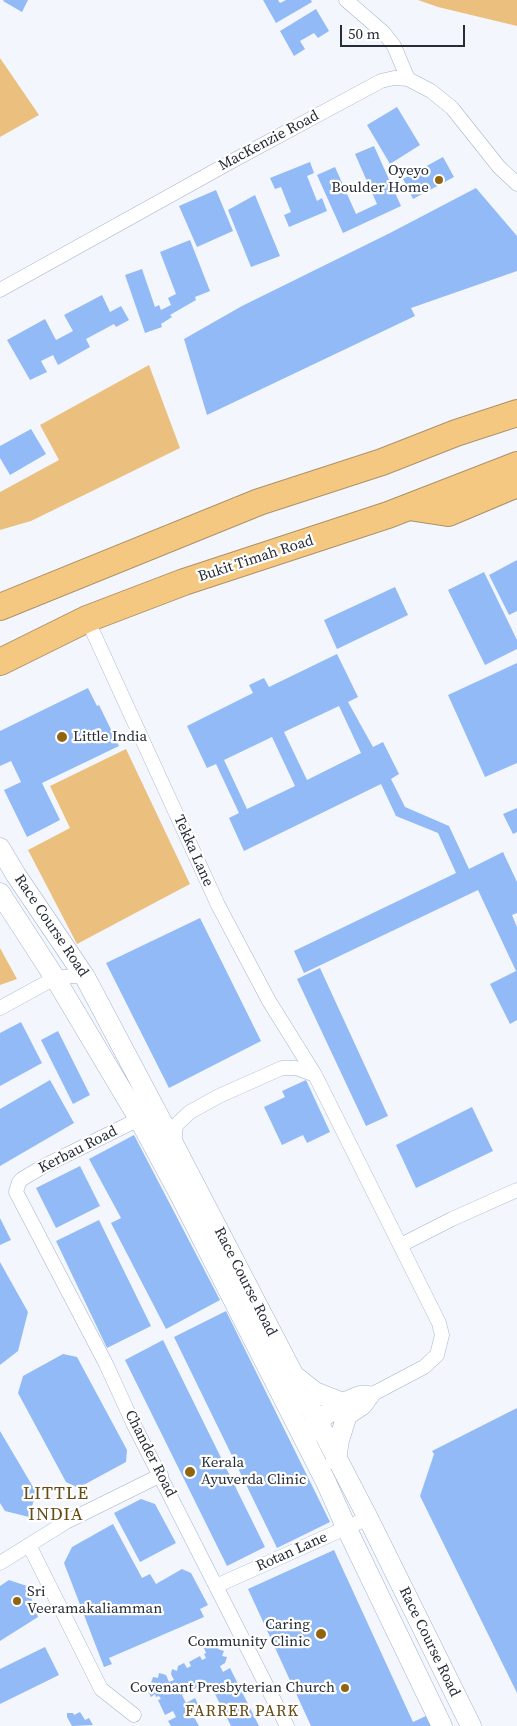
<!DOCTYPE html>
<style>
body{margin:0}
#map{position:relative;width:517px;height:1726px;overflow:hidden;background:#f3f6fc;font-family:"Source Serif 4",serif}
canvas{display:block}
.scale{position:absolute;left:340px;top:25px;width:125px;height:22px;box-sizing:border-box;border:2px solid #262d37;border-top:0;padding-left:6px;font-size:15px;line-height:18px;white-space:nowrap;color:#262d37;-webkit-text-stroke:4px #fff;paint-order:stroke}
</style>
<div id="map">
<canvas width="517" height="1726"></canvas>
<div class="scale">50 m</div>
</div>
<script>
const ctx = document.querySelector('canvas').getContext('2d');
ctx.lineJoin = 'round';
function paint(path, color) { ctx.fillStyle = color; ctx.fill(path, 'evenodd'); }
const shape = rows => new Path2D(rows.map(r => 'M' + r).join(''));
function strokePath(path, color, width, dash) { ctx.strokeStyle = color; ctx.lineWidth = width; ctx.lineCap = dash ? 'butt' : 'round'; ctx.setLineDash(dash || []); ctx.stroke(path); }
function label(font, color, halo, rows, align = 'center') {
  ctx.font = font + ' "Source Serif 4",serif'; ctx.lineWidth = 4.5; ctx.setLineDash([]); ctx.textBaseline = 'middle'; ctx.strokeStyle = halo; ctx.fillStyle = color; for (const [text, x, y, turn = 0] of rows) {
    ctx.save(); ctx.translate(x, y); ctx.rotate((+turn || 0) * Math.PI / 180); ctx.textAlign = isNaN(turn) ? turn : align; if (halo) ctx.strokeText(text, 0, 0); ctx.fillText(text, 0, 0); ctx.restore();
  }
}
const green = shape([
 [418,0,517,0,517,26,438,7],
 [0,58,39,115,0,137],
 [149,365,180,448,31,521,0,530,0,492,59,460,40,425],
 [126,749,190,884,77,944,28,850,70,828,50,786],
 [0,948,17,979,0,985]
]);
const building = shape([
 [4,0,28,0,22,12,3,1],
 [263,0,278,0,280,3,286,0,311,0,312,2,276,23],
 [316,9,329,31,318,38,314,33,300,41,305,49,294,56,280,31],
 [397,107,420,145,390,164,367,125],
 [374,146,401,206,343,233,317,175,335,167,356,214,377,204,355,154],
 [443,157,454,177,413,199,403,179],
 [310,162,314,173,307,176,317,201,322,198,327,211,289,227,284,215,291,212,281,187,275,189,270,178],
 [476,188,517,236,517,271,411,308,415,316,207,415,184,339,242,306,390,233],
 [216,190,233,231,197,247,179,206],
 [255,195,280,256,251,267,228,210],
 [190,240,210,291,195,297,196,300,170,315,172,317,161,324,162,327,145,333,125,275,142,269,155,307,159,305,161,310,171,305,168,298,176,294,160,252],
 [102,295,110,312,121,306,129,320,116,327,114,324,86,339,90,347,58,365,53,355,41,361,47,372,30,380,7,340,45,319,56,340,73,331,64,315],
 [31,429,46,454,10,475,0,458,0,446],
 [517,560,517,611,509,615,489,575],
 [484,572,517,640,517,649,485,665,448,590],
 [395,587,408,615,337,649,324,620],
 [337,654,358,697,348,702,373,747,383,742,399,774,391,779,405,807,449,826,469,869,503,852,517,882,517,913,512,915,517,927,517,1020,510,1024,490,984,516,971,478,890,304,973,294,951,456,873,438,833,396,816,381,784,244,851,229,818,239,813,216,764,207,768,187,726,253,693,249,685,264,678,269,687],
 [339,706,361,753,307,780,284,732],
 [272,737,295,786,247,809,224,760],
 [517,663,517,763,485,777,448,695],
 [88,688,97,706,99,705,119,746,42,783,60,820,27,837,4,790,21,782,11,761,0,766,0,731],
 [517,808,517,832,513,834,503,814],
 [200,918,261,1041,169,1088,106,963],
 [320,968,388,1116,366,1126,297,979],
 [21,1022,42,1063,0,1086,0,1033],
 [58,1031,90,1095,73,1104,41,1040],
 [50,1080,74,1123,0,1166,0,1109],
 [306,1080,330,1132,307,1143,303,1135,282,1145,264,1107,285,1097,282,1091],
 [472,1107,493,1151,416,1188,396,1145],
 [134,1135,220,1300,166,1329,111,1223,121,1218,89,1159],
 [80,1166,100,1206,56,1228,36,1188],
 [0,1218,11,1240,0,1245],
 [99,1220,151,1326,107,1348,56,1241],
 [0,1262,28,1312,18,1351,0,1365],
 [226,1311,330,1522,277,1548,174,1337],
 [163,1340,265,1547,227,1566,125,1360],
 [63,1354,77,1357,127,1450,126,1462,78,1488,66,1482,18,1393,23,1376],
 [517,1408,517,1693,420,1496,434,1454,432,1451],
 [0,1431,36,1492,29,1517,5,1511,0,1503],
 [141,1499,155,1504,176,1543,140,1562,114,1513],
 [113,1524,142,1578,150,1574,156,1584,182,1569,191,1573,208,1605,200,1609,204,1617,109,1658,112,1664,104,1667,64,1563,72,1547],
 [334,1550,413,1722,426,1716,431,1726,311,1726,248,1589],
 [9,1580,27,1586,38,1617,0,1641,0,1586],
 [215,1643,220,1644,218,1649,224,1651,222,1656,227,1657,225,1663,220,1666,223,1672,230,1668,259,1726,231,1726,210,1684,205,1686,204,1684,182,1695,186,1703,195,1698,201,1711,193,1715,199,1726,171,1726,168,1721,176,1717,173,1711,165,1715,158,1700,161,1699,159,1696,156,1697,155,1694,151,1697,145,1686,151,1683,153,1677,158,1678,159,1673,166,1675,169,1682,174,1680,171,1674,172,1669,177,1671,178,1666,184,1663,187,1668,191,1666,189,1662,200,1656,202,1660,206,1658,204,1654,206,1653,204,1648],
 [45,1647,59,1675,0,1704,0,1669],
 [80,1712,85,1720,89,1718,93,1725,72,1726,67,1717,67,1713,73,1713,74,1715]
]);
const street = shape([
 [346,0,384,33,394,46,408,79],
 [0,290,236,159,381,81,394,78,408,79,431,91,452,108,499,167,517,184],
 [87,619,218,905,269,1001,315,1075,439,1323,442,1335,437,1355,424,1367,369,1396],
 [0,1008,55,978,73,976,85,977],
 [139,1119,44,1166,22,1179,19,1182,16,1192,106,1364,133,1423,287,1726],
 [174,1145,176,1125,190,1112,219,1096,282,1068,296,1068,315,1075],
 [401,1245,452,1219,517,1190],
 [29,1545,101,1689,134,1715],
 [0,1563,66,1522,161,1475],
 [216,1586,368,1518]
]);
const secondary = shape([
 [0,848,16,875,85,977,174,1145,368,1518,471,1726],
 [0,893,55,978,139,1119,180,1195,326,1482,346,1527,442,1726],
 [296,1377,315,1392,343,1403],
 [312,1432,317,1421,343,1403,360,1396,369,1396],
 [336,1460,339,1440,347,1415,362,1405,366,1400]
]);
const highway = shape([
 [409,507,448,513,517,484],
 [0,607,259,502,382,462,456,433,517,413],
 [0,662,87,619,184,582,388,515,517,465]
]);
const markers = [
 [439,180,5,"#91650e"],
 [62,737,6,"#91650e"],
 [190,1472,6,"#91650e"],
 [17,1601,5,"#91650e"],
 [321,1634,6,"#91650e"],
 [345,1688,5,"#91650e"]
];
const streetNames = [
 ["MacKenzie Road",269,141,-28],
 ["Bukit Timah Road",256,559,-18],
 ["Tekka Lane",193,851,66],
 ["Race Course Road",51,926,56],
 ["Kerbau Road",78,1150,-27],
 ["Race Course Road",245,1282,63],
 ["Chander Road",150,1454,63],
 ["Rotan Lane",292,1552,-24],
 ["Race Course Road",429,1642,64]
];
const poiNames = [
 ["Oyeyo",429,171],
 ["Boulder Home",429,188],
 ["Little India",73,737,"left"],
 ["Kerala",201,1463,"left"],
 ["Ayuverda Clinic",201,1480,"left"],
 ["Sri",27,1592,"left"],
 ["Veeramakaliamman",27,1609,"left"],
 ["Caring",310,1625],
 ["Community Clinic",310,1642],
 ["Covenant Presbyterian Church",335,1688]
];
const neighbourhoodNames = [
 ["FARRER PARK",242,1712]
];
const quarterNames = [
 ["LITTLE",56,1494],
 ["INDIA",56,1515]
];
paint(green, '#ebc07e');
paint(building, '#92baf7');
strokePath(street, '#a2b3ce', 15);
strokePath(secondary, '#a2b3ce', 21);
strokePath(highway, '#ad9267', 28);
strokePath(street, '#fff', 14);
strokePath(secondary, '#fff', 20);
strokePath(highway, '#f5c881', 26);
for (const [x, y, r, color] of markers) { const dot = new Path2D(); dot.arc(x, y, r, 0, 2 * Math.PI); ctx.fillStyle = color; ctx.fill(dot); strokePath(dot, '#fff', 2); }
label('15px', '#262d37', '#fff', streetNames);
label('15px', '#262d37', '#fff', poiNames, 'right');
ctx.letterSpacing = '1px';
label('16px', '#674912', '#fff', neighbourhoodNames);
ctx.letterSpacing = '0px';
ctx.letterSpacing = '1px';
label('18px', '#674912', '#fff', quarterNames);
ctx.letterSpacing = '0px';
</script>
